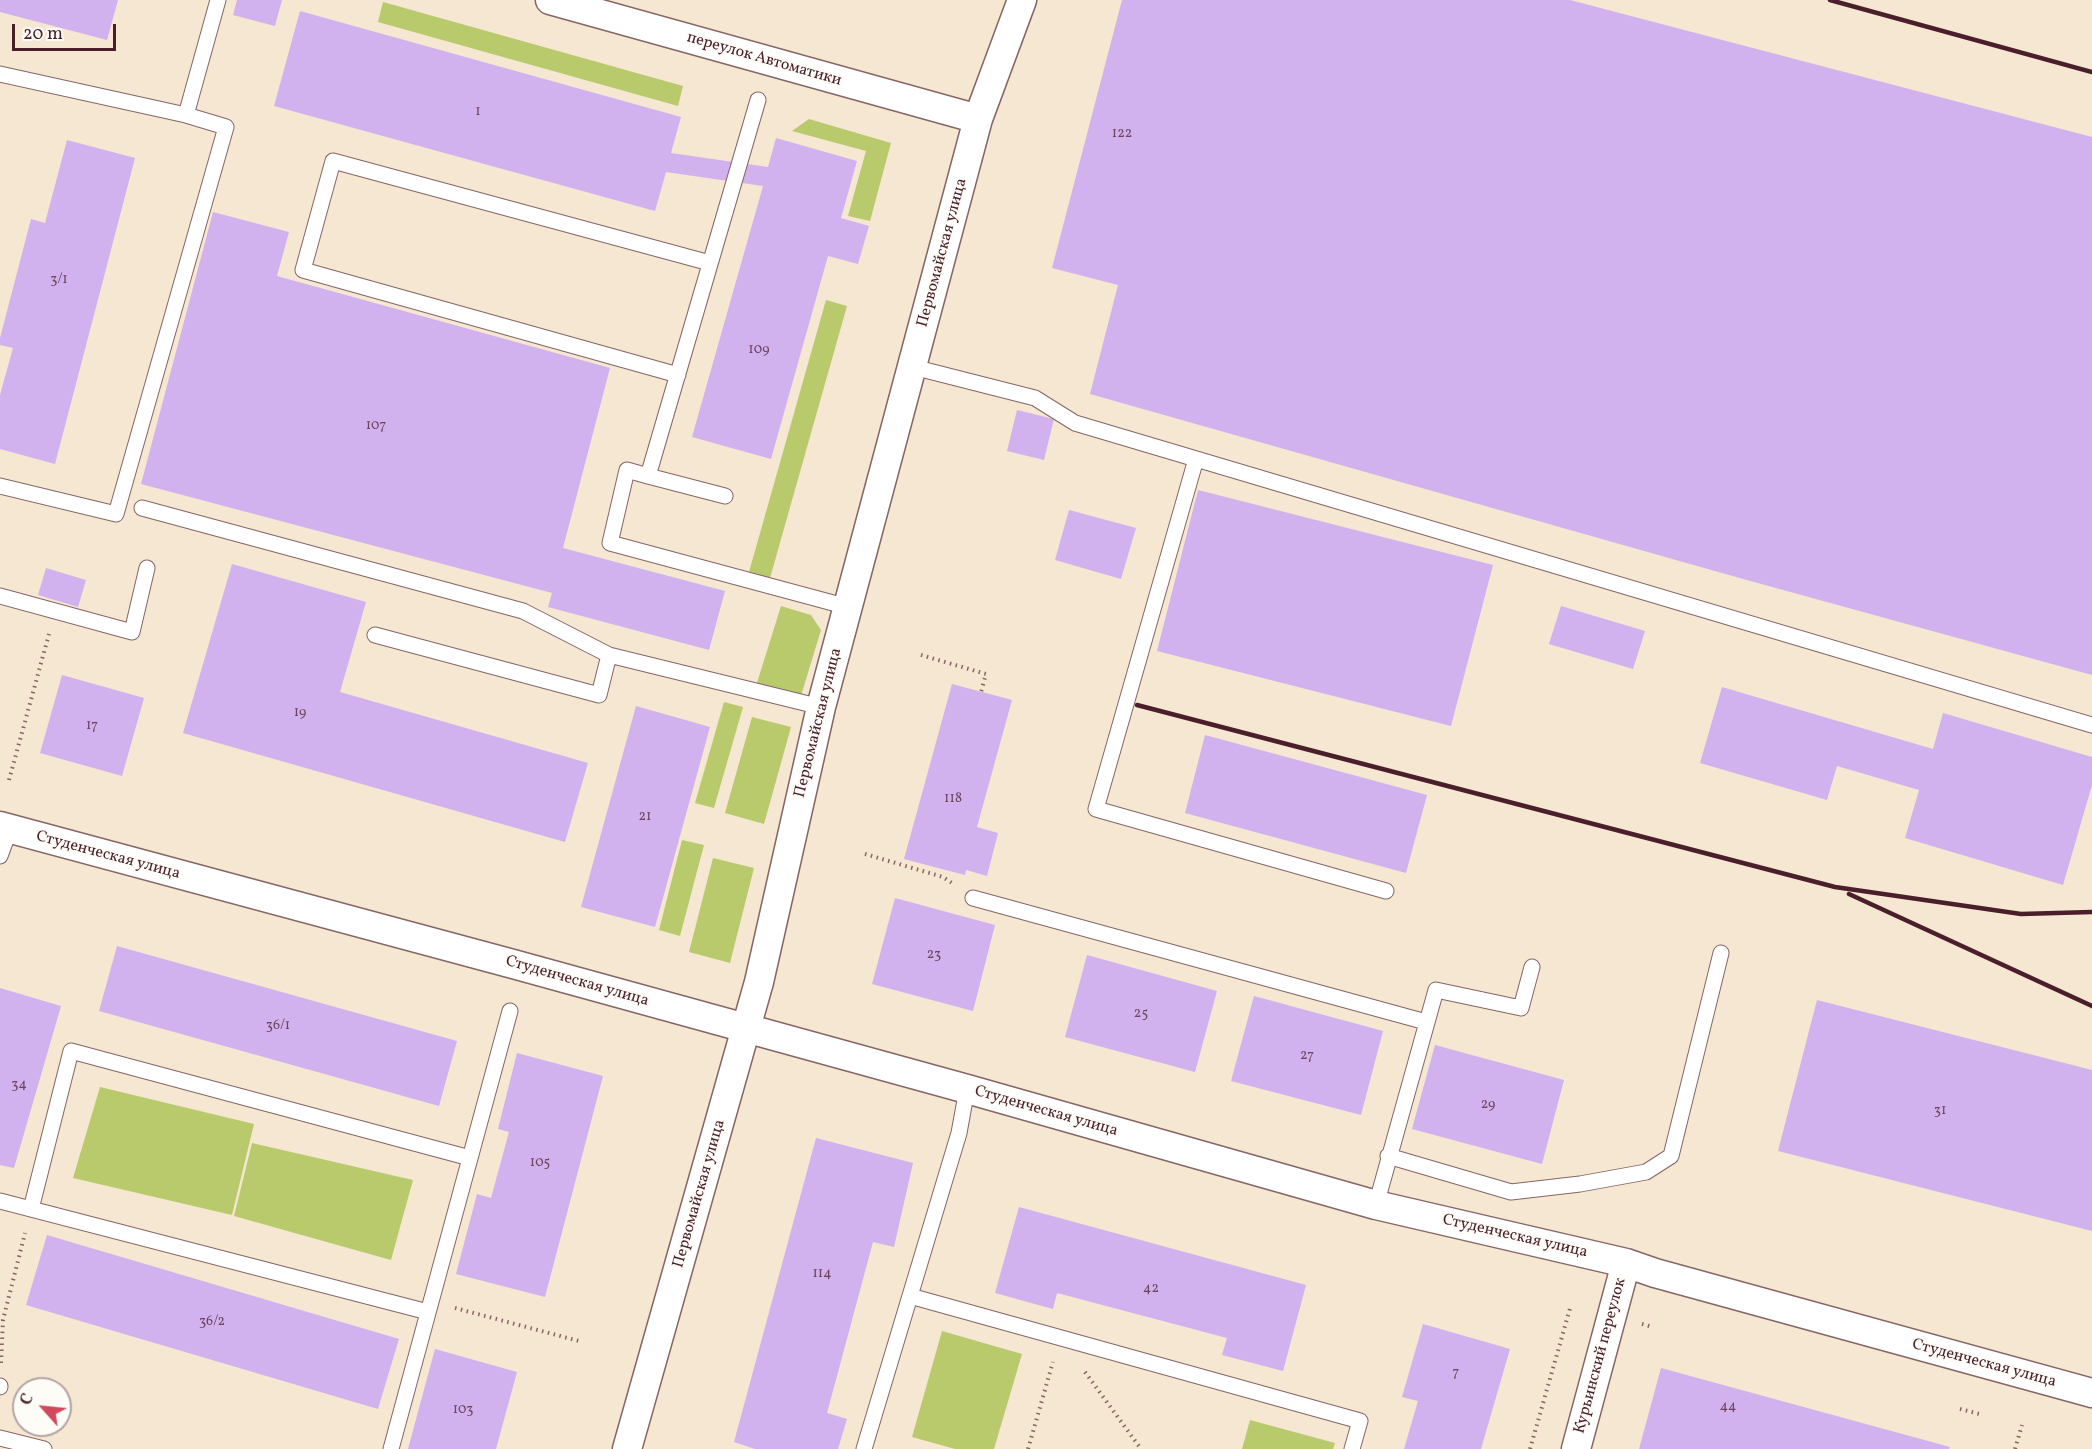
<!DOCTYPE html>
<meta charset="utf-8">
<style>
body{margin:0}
#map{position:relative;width:2092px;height:1449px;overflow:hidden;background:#f5e7d1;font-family:Vollkorn,serif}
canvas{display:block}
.north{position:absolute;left:12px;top:1377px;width:60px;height:60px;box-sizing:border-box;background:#fdfcf7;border:2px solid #b5a4a5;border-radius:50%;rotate:297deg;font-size:16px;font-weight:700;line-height:24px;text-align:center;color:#4a1f2b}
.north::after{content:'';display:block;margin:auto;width:21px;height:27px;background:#d1495b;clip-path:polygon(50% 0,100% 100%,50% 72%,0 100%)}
.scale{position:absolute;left:12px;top:24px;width:104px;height:27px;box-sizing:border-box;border:3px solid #4a1f2b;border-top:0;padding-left:8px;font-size:18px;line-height:21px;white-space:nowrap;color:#4a1f2b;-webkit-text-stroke:4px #fdfcf7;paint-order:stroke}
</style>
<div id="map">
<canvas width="2092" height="1449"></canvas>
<div class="north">С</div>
<div class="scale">20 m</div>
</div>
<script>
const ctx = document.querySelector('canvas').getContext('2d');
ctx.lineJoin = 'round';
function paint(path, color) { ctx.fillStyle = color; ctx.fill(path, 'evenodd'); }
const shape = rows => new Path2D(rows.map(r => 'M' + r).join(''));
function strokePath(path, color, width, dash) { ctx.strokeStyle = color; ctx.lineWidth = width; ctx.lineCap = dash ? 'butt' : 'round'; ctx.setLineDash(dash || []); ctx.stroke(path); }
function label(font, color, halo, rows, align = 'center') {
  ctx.font = font + ' Vollkorn,serif'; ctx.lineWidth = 4.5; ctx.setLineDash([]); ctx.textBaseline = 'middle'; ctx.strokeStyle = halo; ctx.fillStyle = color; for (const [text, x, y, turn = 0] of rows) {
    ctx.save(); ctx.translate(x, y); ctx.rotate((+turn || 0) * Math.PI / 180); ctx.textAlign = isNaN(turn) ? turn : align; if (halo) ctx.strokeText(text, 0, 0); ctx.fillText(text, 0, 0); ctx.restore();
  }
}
const green = shape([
 [383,2,683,86,678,106,378,22],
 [809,119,891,143,870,221,848,216,866,151,792,131],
 [826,300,847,306,770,578,749,572],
 [781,606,811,615,821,630,800,699,756,686],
 [724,702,743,707,714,808,695,803],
 [752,717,791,727,764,824,725,813],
 [682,840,704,845,680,936,659,930],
 [713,858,754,868,730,963,689,952],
 [100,1087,254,1124,232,1215,73,1178],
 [252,1143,413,1180,391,1260,234,1216],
 [942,1331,1022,1354,994,1449,955,1449,912,1437],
 [1250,1420,1335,1443,1333,1449,1242,1449]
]);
const building = shape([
 [0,0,118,0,107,40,0,12],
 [237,0,282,0,275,26,233,15],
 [1122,0,1570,0,2092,137,2092,675,1736,577,1090,394,1118,285,1052,268],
 [300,11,681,117,671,153,768,167,776,138,857,161,841,218,869,226,858,264,828,256,771,459,692,437,763,186,666,172,655,211,274,106],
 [67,140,135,158,55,464,0,449,0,395,13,348,0,345,0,338,31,219,45,223],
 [213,212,289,232,277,276,610,368,563,548,725,591,709,650,548,607,552,593,141,484],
 [1017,410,1054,419,1044,460,1007,451],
 [1198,490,1493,565,1451,726,1157,651],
 [1069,510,1136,528,1121,579,1055,560],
 [232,564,366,602,340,692,588,763,565,842,183,733],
 [46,568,86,580,78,607,38,595],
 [1561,606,1645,631,1633,669,1549,644],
 [62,675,144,698,122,776,40,753],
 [952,684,1012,700,977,827,998,833,987,876,966,870,965,875,904,859],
 [1722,687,1933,749,1943,713,2092,757,2092,785,2063,885,1905,838,1919,790,1837,766,1827,800,1700,763],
 [636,706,710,727,655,927,581,907],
 [1205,735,1427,795,1406,873,1185,813],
 [895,898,995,925,973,1011,872,984],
 [117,946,457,1041,439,1106,99,1011],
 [1087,955,1217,991,1195,1072,1065,1037],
 [0,988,61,1006,14,1168,0,1165],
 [1254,996,1383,1031,1361,1115,1231,1081],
 [1817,1000,2092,1070,2092,1231,1778,1151],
 [1435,1045,1564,1080,1542,1164,1412,1129],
 [517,1053,603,1076,545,1297,456,1274,477,1194,491,1198,509,1132,498,1129],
 [816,1138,913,1163,894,1247,873,1242,827,1413,847,1419,838,1449,755,1449,734,1442],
 [1019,1207,1306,1285,1283,1371,1222,1355,1227,1338,1057,1293,1053,1309,995,1293],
 [47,1235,399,1339,378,1409,26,1305],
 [1423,1324,1510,1349,1481,1449,1404,1449,1418,1401,1402,1397],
 [435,1349,517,1372,496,1449,408,1449],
 [1661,1368,1950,1447,1949,1449,1639,1449]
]);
const path = shape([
 [921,655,986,674,981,692],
 [9,780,49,634],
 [865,854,943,877,952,883],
 [455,1308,579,1341],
 [1642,1324,1653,1327],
 [1,1363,3,1320,25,1233],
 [1085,1372,1141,1449],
 [1960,1409,1983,1415],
 [1028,1449,1053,1362],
 [1530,1449,1571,1305],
 [2015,1449,2022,1425]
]);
const lane = shape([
 [0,74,186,115],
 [913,367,1035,398,1075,423,2092,725],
 [678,375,303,270,333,161,710,263],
 [1196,459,1096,809,1386,891],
 [648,476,627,470,610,543,848,607],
 [0,486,116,514,226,127,186,115,218,0],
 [725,496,648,476,758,100],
 [142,508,523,611,609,655],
 [0,596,132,632,147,568],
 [375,635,599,695,609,655,821,707],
 [0,856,10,829],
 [973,898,1426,1022],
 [1388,1156,1511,1192,1580,1184,1646,1172,1671,1156,1721,953],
 [0,1201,428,1312],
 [1376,1205,1436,990,1521,1008,1532,967],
 [31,1209,71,1051,470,1158],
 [910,1296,1360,1421,1352,1449],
 [0,1387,0,1386],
 [0,1438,44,1449],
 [391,1449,510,1011],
 [864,1449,959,1133,967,1089]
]);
const street = shape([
 [550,0,978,119],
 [0,826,513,964,967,1089,1376,1205,1626,1263,1655,1273,2092,1393],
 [627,1449,759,982,821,707,978,119,1022,0],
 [1576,1449,1626,1263]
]);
const rail = shape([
 [1830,0,2092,72],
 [1137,705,1835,887,2021,914,2092,912],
 [1849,894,2092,1006]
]);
const numberNames = [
 ["1",478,112],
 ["122",1122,134],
 ["3/1",59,280],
 ["109",759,350],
 ["107",376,426],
 ["19",300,713],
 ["17",92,726],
 ["118",953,799],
 ["21",645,817],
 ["23",934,955],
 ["25",1141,1014],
 ["36/1",278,1026],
 ["27",1307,1056],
 ["34",19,1085],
 ["29",1488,1105],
 ["31",1940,1111],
 ["105",540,1163],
 ["114",822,1274],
 ["42",1151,1289],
 ["36/2",212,1322],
 ["7",1456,1373],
 ["44",1728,1407],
 ["103",463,1410]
];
const streetNames = [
 ["переулок Автоматики",764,60,16],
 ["Первомайская улица",943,253,-75],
 ["Первомайская улица",819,723,-76],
 ["Студенческая улица",108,856,15],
 ["Студенческая улица",577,982,16],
 ["Студенческая улица",1046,1112,16],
 ["Первомайская улица",700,1194,-74],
 ["Студенческая улица",1515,1237,13],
 ["Курьинский переулок",1601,1356,-75],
 ["Студенческая улица",1984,1364,15]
];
paint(green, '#b9ca6d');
paint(building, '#d1b2ee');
strokePath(lane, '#866565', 17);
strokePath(street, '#866565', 31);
strokePath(path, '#866565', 4, [1.5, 4.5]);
strokePath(lane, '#fff', 15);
strokePath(street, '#fff', 28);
strokePath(rail, '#4a1f2b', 4.5);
label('14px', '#6c445c', null, numberNames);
label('16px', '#4a1f2b', '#fdfcf7', streetNames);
</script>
